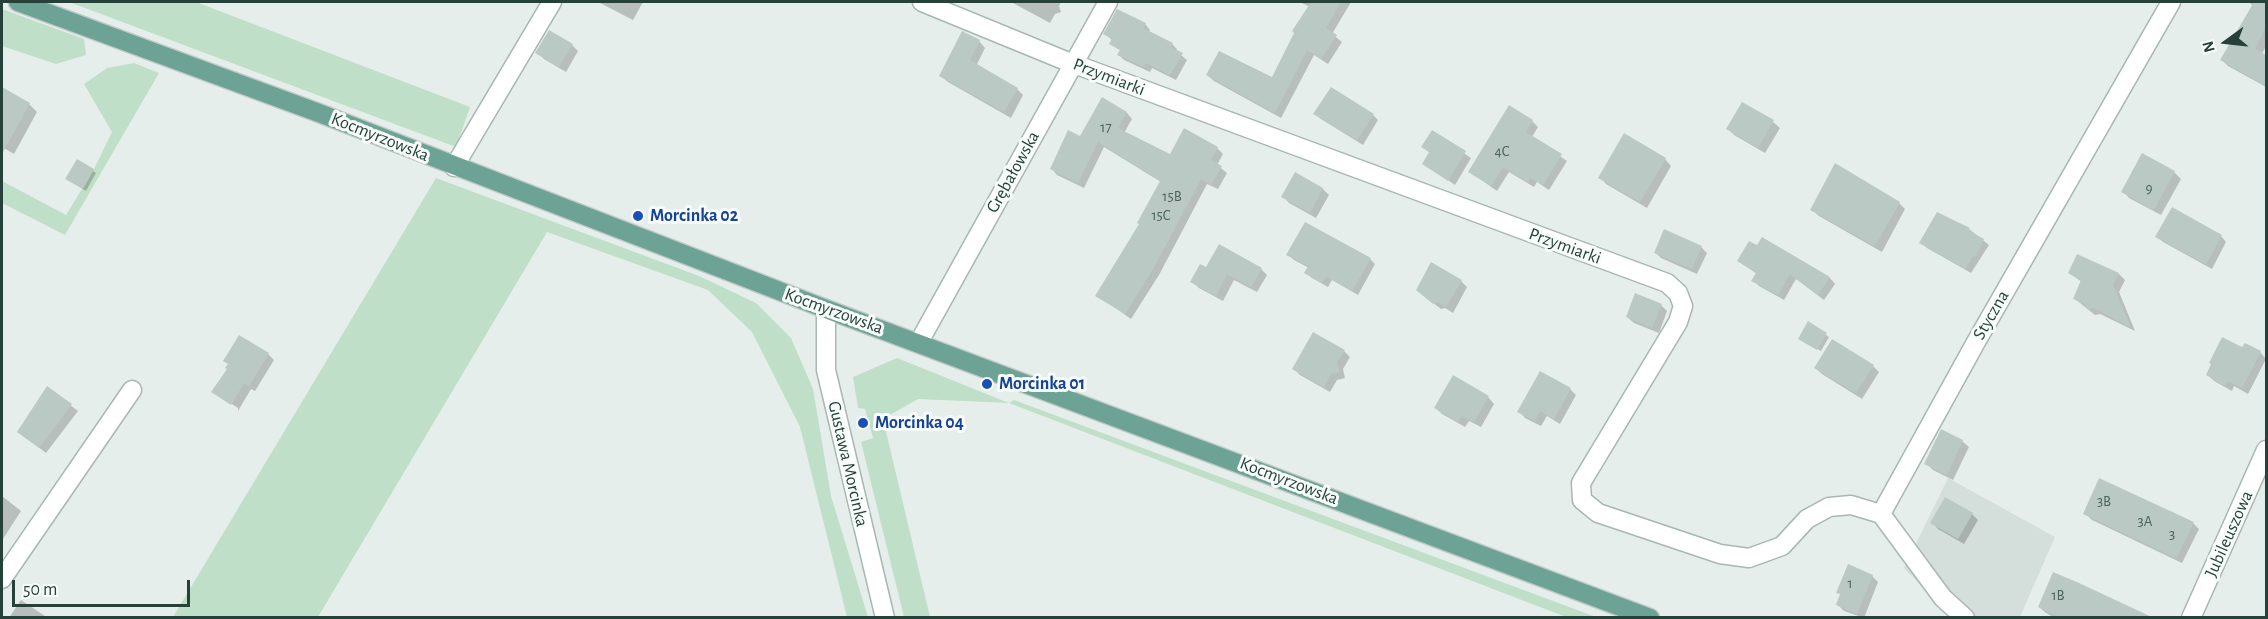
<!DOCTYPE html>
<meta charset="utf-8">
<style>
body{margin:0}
#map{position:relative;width:2268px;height:619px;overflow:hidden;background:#e6eeeb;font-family:"Alegreya Sans",sans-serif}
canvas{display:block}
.frame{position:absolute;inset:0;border:3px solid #254139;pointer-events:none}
.north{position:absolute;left:2196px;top:12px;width:60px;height:60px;-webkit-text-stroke:4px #f7fbf9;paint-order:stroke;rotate:255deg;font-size:16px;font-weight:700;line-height:24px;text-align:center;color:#254139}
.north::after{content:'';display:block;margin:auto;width:21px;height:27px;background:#254139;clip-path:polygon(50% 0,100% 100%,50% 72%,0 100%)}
.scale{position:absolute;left:12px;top:580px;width:178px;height:27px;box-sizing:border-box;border:3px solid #254139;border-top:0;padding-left:8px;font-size:18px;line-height:21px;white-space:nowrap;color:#254139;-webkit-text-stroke:4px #f7fbf9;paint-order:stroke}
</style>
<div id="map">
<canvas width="2268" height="619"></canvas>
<div class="frame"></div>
<div class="north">N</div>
<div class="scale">50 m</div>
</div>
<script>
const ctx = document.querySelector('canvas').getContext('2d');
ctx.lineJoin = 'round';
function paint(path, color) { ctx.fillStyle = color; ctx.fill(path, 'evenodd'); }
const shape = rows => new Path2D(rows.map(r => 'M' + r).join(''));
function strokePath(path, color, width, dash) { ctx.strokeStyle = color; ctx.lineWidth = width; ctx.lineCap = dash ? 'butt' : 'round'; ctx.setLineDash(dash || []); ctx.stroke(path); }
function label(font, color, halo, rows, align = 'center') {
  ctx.font = font + ' "Alegreya Sans",sans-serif'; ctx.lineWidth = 6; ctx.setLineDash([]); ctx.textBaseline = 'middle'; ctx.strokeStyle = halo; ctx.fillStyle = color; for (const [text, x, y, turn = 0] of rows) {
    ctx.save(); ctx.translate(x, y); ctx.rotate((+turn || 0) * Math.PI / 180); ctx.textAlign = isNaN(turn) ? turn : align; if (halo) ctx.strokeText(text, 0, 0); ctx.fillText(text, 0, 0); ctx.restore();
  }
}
const built = shape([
 [1948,478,2055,537,2020,617,1952,617,1904,568]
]);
const green = shape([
 [69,2,196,2,470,107,456,147],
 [2,9,84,39,86,55,56,64,2,46],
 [134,63,159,73,65,235,2,203,2,181,66,215,94,169,112,132,84,84,107,68],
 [436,178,699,276,756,303,791,338,813,389,831,496,868,617,847,617,800,427,752,332,708,290,547,232,318,617,173,617],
 [897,358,1009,403,1014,400,1596,617,1566,617,1009,403,918,399,883,419,930,617,904,617,861,442,873,438,865,409,858,408,853,377]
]);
const shadow = shape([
 [598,2,643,2,633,20],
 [1011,2,1061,2,1059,6,1061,12,1055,14,1050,23],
 [1300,2,1351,2,1332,34,1342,42,1328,64,1314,55,1281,118,1214,81,1207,75,1272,79,1310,7],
 [2249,2,2266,2,2266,46,2262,54,2266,57,2266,87,2228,66,2222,60,2253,6],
 [1145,24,1150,30,1149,32,1172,44,1177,49,1176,51,1187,60,1176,80,1152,68,1150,72,1124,60,1119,55,1121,51,1111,44,1113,41,1105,34],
 [979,41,985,48,976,66,1017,89,1023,95,1011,118,948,82,941,76],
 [572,45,578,51,566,72,544,59,537,52],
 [2,89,29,104,37,112,14,154,2,147],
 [1102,99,1127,113,1132,119,1124,133,1170,156,1217,148,1223,154,1217,165,1227,173,1218,189,1207,184,1159,275,1131,319,1097,295,1140,225,1161,182,1104,147,1084,188,1057,175,1052,169,1080,138],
 [1743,104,1773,122,1780,128,1765,153,1734,135,1728,129],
 [1315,113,1373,115,1378,120,1363,145,1321,119],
 [1532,121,1538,127,1532,137,1567,161,1549,190,1537,182,1534,187,1509,172,1497,191,1470,172],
 [1433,132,1471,158,1455,185,1424,164,1430,153,1423,147],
 [1665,159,1671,166,1647,208,1606,184,1600,177],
 [78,161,96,173,86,191,70,181],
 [2174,172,2181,179,2161,215,2129,198,2123,191],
 [1323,189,1329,195,1316,218,1289,203,1283,196],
 [1899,203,1905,209,1882,252,1819,216,1812,210],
 [1969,229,1989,245,1971,273,1927,248,1921,242],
 [2157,236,2221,236,2226,242,2212,269,2163,242],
 [1762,239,1830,278,1835,284,1824,300,1796,279,1784,300,1759,286,1753,280,1757,274,1739,261,1757,247],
 [1701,247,1707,253,1697,274,1661,258,1655,252],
 [1288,255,1370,259,1375,264,1358,295,1332,280,1328,287,1312,278,1306,273,1309,268,1294,260],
 [2078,256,2119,274,2125,280,2119,292,2135,331,2100,314,2095,315,2075,299,2082,282,2069,273],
 [1206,269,1261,269,1267,275,1257,292,1234,280,1223,301,1199,288,1192,282],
 [1461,281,1467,287,1453,313,1445,308,1441,309,1424,296],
 [1661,305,1667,311,1659,333,1634,323,1627,317],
 [1808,323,1829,337,1821,351,1803,341],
 [1344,351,1350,357,1343,369,1345,378,1337,380,1330,392,1300,375,1294,369],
 [2260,352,2266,359,2248,394,2234,386,2232,391,2214,381,2208,375],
 [268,354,274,360,255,391,251,389,238,411,238,408,213,392,229,369],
 [1873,366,1879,372,1862,399,1822,374,1816,368],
 [47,388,78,411,46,453,19,432],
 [1570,389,1576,395,1560,424,1547,416,1541,426,1525,418,1519,411],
 [1488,397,1494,404,1481,427,1469,421,1465,427,1442,414,1436,408],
 [1962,441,1969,447,1953,480,1933,470,1926,463],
 [2,496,21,511,3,539,2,538],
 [2085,513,2193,523,2199,529,2182,563,2092,520],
 [1972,514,1978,520,1964,544,1938,529,1932,522],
 [1872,576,1878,582,1864,618,1844,611,1838,605,1842,596,1838,592],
 [21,600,45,616,47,618,9,618],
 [2039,607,2148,618,2055,618,2046,613]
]);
const building = shape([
 [1311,2,1341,2,1326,28,1337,35,1321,59,1307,50,1275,113,1206,75,1219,51,1272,77,1294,33,1292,31],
 [2254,2,2266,2,2266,27,2255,49,2266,55,2266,86,2220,60],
 [1117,9,1146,23,1143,28,1173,43,1171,47,1183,53,1170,75,1146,63,1144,67,1117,55,1120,50,1109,44,1112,39,1103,34],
 [549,30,573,44,559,67,535,53],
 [962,31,980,40,970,60,1018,88,1004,112,939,76],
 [2,87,30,103,2,154],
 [1331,87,1374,114,1357,140,1313,114],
 [1102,97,1127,112,1118,128,1170,154,1184,128,1218,147,1211,160,1222,166,1211,185,1201,179,1153,269,1125,314,1095,296,1139,224,1137,223,1160,181,1098,142,1078,183,1050,169,1068,130,1080,136],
 [1742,102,1774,120,1758,148,1726,129],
 [1509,105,1533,120,1526,132,1562,154,1543,185,1530,178,1528,182,1503,167,1491,186,1468,172],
 [1432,130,1466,151,1448,181,1422,164,1429,152,1421,147],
 [1624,133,1666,158,1640,202,1598,178],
 [2142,153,2175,171,2154,210,2121,192],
 [77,159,94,169,83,189,65,179],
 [1835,163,1900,202,1875,246,1810,210],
 [1295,172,1323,188,1310,213,1281,197],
 [2172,207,2222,235,2206,264,2155,237],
 [1937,212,1970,228,1968,230,1984,239,1975,257,1973,256,1965,269,1919,243],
 [1305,222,1371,258,1352,291,1326,276,1322,283,1304,273,1308,266,1286,255],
 [1664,229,1702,246,1692,269,1654,253],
 [1762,237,1830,277,1818,295,1790,274,1778,295,1751,281,1756,273,1737,261,1749,241,1757,245],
 [1219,244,1262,268,1251,287,1227,274,1216,296,1190,282,1200,264,1206,267],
 [2077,254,2119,273,2113,285,2131,328,2100,311,2093,308,2088,310,2086,305,2073,299,2081,280,2068,273],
 [1431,262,1462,280,1446,307,1438,302,1433,304,1416,290],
 [1635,293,1662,304,1652,328,1626,317],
 [1808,321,1827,333,1817,350,1798,339],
 [1313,332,1345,350,1337,362,1340,372,1331,374,1324,387,1292,369],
 [239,335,269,353,249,386,244,383,231,405,211,392,227,369,225,368,228,364,223,361],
 [2222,337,2242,347,2245,343,2261,351,2242,388,2228,381,2225,386,2206,375,2211,364,2209,363],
 [1832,339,1874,365,1856,393,1814,368],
 [1540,371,1571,388,1554,419,1540,411,1535,421,1517,412],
 [1453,375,1489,396,1474,422,1462,416,1458,422,1434,408],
 [47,386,72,404,39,448,17,432],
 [1941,429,1963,440,1947,475,1924,464],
 [2099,478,2194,522,2176,558,2083,514],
 [1945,497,1973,513,1958,539,1930,523],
 [1848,564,1873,575,1857,614,1836,605,1840,594,1836,593],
 [2053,572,2079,583,2154,618,2061,618,2038,607]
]);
const minor = shape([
 [922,2,1066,61,1667,283,1678,293,1683,306,1678,322,1581,483,1582,500,1598,513,1720,554,1749,558,1782,546,1807,519,1829,507,1851,505,1881,514],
 [454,167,552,2],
 [826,309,826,370,885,618],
 [919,342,1108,2],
 [2,579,132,390],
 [1965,618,1943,598,1881,514,1976,342,2171,2],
 [2191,618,2266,450]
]);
const major = shape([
 [18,2,319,113,826,309,1650,618]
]);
const markers = [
 [638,216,6,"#1a4fb4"],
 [987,384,6,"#1a4fb4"],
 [863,423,6,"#1a4fb4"]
];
const numberNames = [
 ["17",1106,127],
 ["4C",1502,151],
 ["9",2149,188],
 ["15B",1172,196],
 ["15C",1161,215],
 ["3B",2104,501],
 ["3A",2145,521],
 ["3",2172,534],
 ["1",1850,583],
 ["1B",2058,595]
];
const streetNames = [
 ["Przymiarki",1109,77,21],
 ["Kocmyrzowska",380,137,22],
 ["Grębałowska",1013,172,-61],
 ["Przymiarki",1565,246,20],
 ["Kocmyrzowska",834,311,20],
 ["Styczna",1991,315,-60],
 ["Gustawa Morcinka",848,464,77],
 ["Kocmyrzowska",1289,481,21],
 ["Jubileuszowa",2229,534,-66]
];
const transitNames = [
 ["Morcinka 02",650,216],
 ["Morcinka 01",999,384],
 ["Morcinka 04",875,423]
];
paint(built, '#d4deda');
paint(green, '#c0dfc8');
paint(shadow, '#0003');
paint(building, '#bbc9c4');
strokePath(minor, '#a8b7b2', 21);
strokePath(major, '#c2cac8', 21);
strokePath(minor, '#fff', 18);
strokePath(major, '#6ca395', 18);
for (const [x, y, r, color] of markers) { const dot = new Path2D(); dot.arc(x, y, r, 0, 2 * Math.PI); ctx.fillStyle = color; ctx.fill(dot); strokePath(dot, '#f7fbf9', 2); }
label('15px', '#4a635c', null, numberNames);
label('18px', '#254139', '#f7fbf9', streetNames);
label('bold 18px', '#164399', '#f7fbf9', transitNames, 'left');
</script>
